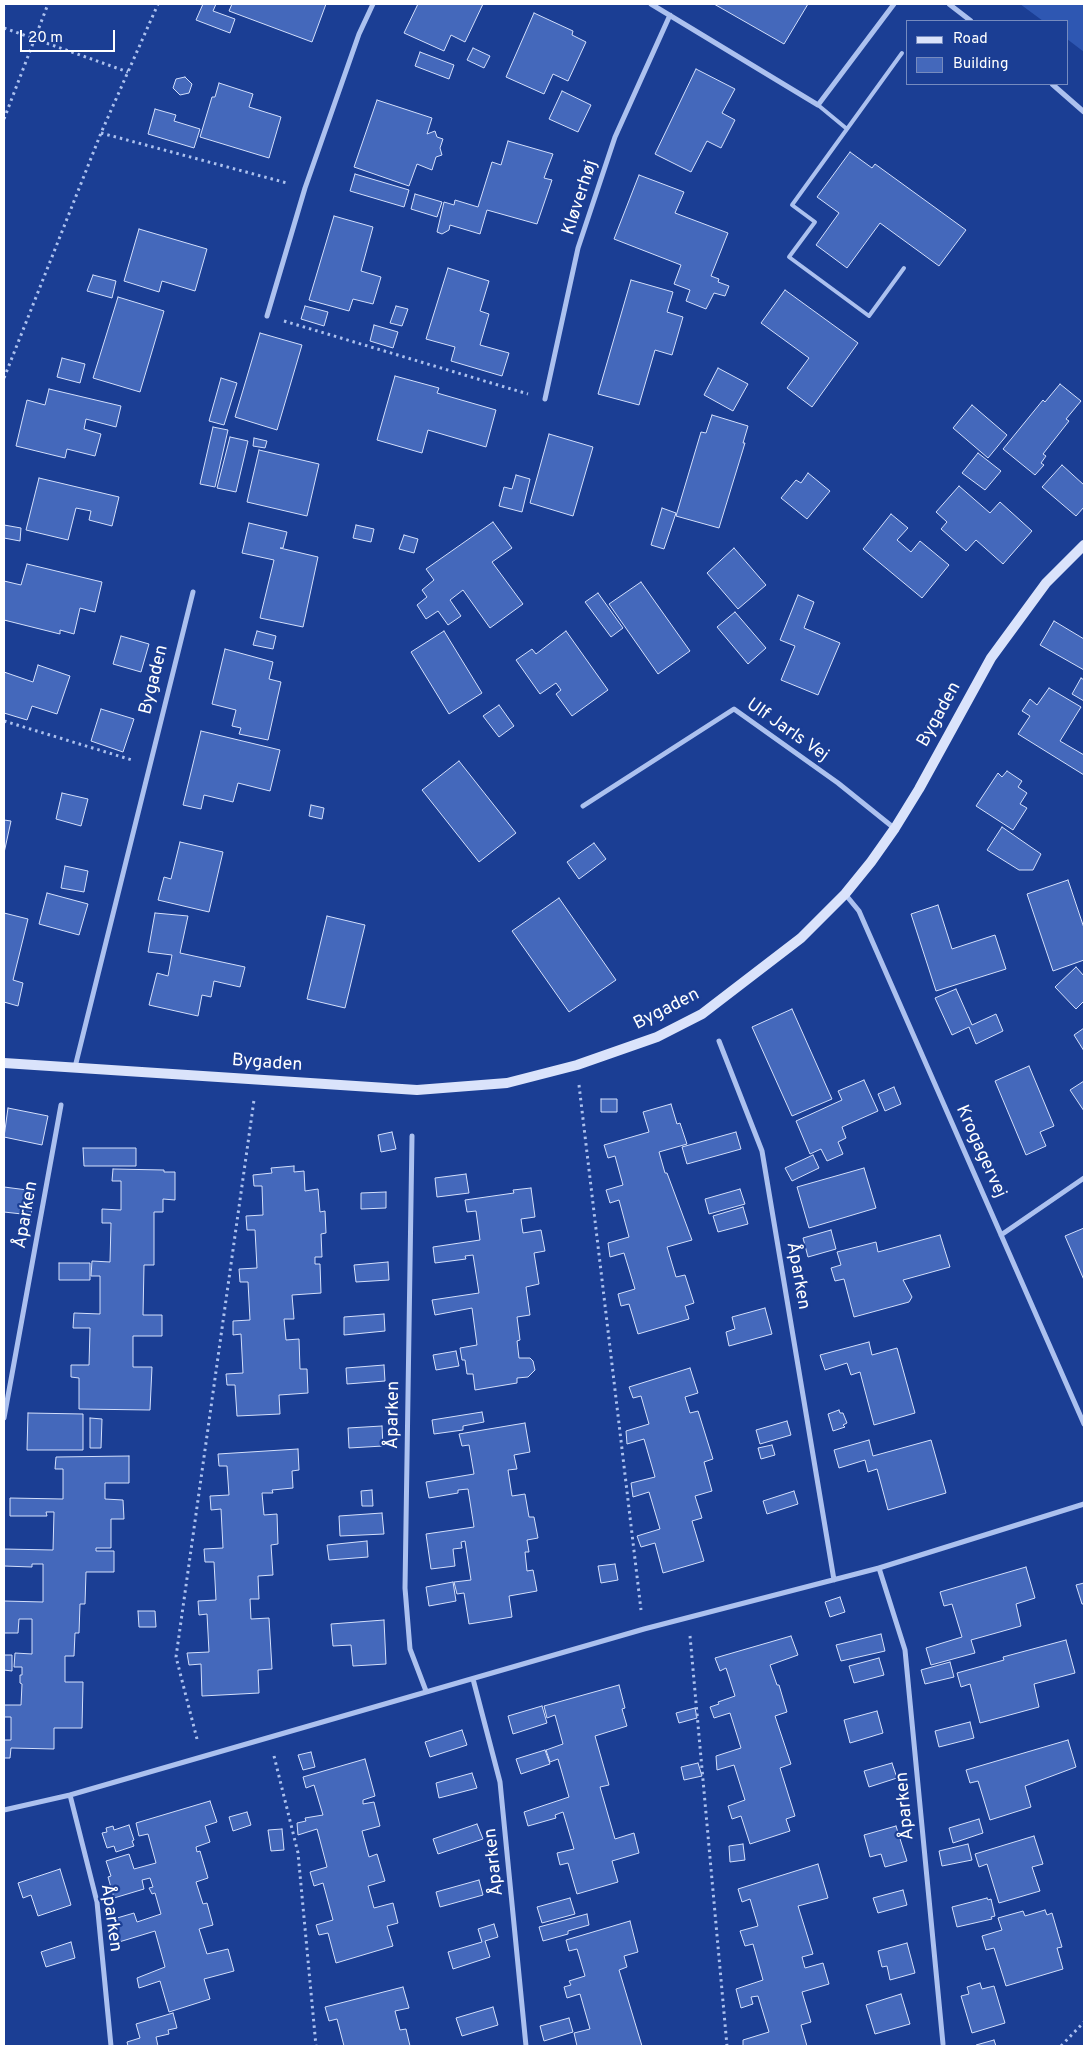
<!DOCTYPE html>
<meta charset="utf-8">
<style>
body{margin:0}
#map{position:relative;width:1088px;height:2050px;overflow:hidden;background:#1b3e94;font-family:Overpass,sans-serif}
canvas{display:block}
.frame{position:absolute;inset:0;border:5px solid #fff;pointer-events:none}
.legend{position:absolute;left:906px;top:20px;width:162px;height:65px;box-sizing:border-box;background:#1b3e94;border:1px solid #768bbf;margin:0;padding:6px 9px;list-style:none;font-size:15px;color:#fff}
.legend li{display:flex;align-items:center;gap:10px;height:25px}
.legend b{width:25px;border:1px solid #768bbf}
.scale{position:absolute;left:20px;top:30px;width:95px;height:22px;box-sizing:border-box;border:2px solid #fff;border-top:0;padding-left:6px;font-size:15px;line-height:18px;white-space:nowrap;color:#fff;-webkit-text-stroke:4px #1b3e94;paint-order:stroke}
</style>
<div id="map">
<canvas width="1088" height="2050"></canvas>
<div class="frame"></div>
<ul class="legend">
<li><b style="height:6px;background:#dae3fb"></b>Road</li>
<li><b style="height:14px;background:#4468bb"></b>Building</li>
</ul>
<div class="scale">20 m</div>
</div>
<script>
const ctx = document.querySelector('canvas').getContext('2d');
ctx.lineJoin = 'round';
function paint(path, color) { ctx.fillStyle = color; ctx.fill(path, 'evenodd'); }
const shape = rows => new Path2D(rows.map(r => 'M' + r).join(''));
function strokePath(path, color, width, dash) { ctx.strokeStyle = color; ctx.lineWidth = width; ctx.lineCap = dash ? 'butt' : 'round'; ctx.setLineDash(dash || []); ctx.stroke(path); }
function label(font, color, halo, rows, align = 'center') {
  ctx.font = font + ' Overpass,sans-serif'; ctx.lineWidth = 4.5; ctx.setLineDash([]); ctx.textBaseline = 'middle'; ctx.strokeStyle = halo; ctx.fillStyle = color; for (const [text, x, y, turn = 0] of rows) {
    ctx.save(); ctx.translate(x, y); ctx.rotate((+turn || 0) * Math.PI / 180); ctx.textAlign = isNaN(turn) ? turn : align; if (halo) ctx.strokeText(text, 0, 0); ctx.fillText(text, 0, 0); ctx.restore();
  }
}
const green = shape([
 [1020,4,1084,4,1084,52,1067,39,1067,21,1043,21]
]);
const building = shape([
 [203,4,216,4,213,11,235,19,230,33,196,20,203,4],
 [232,4,326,4,312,42,229,11,232,4],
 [418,4,483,4,465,42,451,35,444,51,404,33,418,4],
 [714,4,808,4,784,44,714,4],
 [534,13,573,31,572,35,586,42,568,81,553,74,544,94,506,77,534,13],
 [473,48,490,56,484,68,467,60,473,48],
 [420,52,454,65,449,79,415,66,420,52],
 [696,69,735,89,722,113,735,120,721,148,707,141,691,172,655,154,696,69],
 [185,77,192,84,189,93,180,95,173,88,176,79,185,77],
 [219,83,253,94,249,107,281,117,269,158,200,137,212,97,215,97,219,83],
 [562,91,591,105,578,132,549,119,562,91],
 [377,100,432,118,427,134,435,131,437,137,443,139,440,148,442,155,436,157,432,170,417,164,409,186,354,167,377,100],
 [155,109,176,115,174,121,200,129,194,148,148,134,155,109],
 [508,141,553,154,544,178,552,180,537,224,487,210,480,234,450,225,449,230,442,234,437,232,444,202,454,205,455,200,478,207,492,162,501,165,508,141],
 [850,152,872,168,875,164,966,230,939,266,880,223,847,268,816,245,839,213,817,197,850,152],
 [355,174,409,190,404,207,350,191,355,174],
 [639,175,684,192,675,213,728,233,711,276,719,279,718,282,729,286,725,296,714,293,706,309,686,301,690,290,674,284,681,265,614,239,639,175],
 [415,194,442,202,437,217,411,209,415,194],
 [334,216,373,227,361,271,381,277,373,304,353,299,349,311,309,300,334,216],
 [139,229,207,249,195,291,162,281,159,292,124,281,139,229],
 [448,268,489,281,480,311,489,314,480,345,509,353,502,376,451,361,455,347,426,339,448,268],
 [93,275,116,281,112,298,87,291,93,275],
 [631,280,673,292,667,312,683,317,672,355,655,350,639,405,598,394,631,280],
 [785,290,858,343,812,407,787,388,809,358,761,323,785,290],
 [118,297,164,311,140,392,93,378,118,297],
 [305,306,328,312,324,326,301,319,305,306],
 [396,306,408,309,402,326,390,323,396,306],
 [374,325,398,332,393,348,370,341,374,325],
 [260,333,302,345,277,430,235,417,260,333],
 [62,358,85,364,80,383,57,377,62,358],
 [718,368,748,384,733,411,704,395,718,368],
 [395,376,439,388,437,393,496,410,486,447,428,430,422,453,377,440,395,376],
 [221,378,237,383,224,425,209,421,221,378],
 [1060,384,1081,401,1066,419,1069,421,1043,454,1046,456,1041,463,1044,465,1035,475,1003,449,1043,400,1045,402,1060,384],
 [49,389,121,406,116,427,86,419,84,429,101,434,95,456,67,449,65,458,16,446,27,400,45,405,49,389],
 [972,405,1007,435,988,458,953,428,972,405],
 [712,415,748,426,743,443,745,443,719,528,676,516,701,432,706,433,712,415],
 [213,427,228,430,215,487,200,484,213,427],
 [549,434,593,447,573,516,530,503,549,434],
 [230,437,248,441,236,492,217,488,230,437],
 [254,438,267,441,265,448,253,446,254,438],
 [259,450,319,464,307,516,247,502,259,450],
 [978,453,1001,471,985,490,962,473,978,453],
 [1062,465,1084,485,1084,507,1076,516,1042,487,1062,465],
 [808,473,830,491,807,519,781,498,796,480,801,483,808,473],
 [516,475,530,479,522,512,499,506,504,487,512,489,516,475],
 [39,478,119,497,112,526,89,520,91,511,76,508,68,540,26,530,39,478],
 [959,486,990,513,1000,502,1032,531,1003,564,976,540,966,551,941,529,947,522,936,512,959,486],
 [662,508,676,513,664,549,651,545,662,508],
 [891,514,908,528,897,540,911,552,920,541,949,565,922,598,863,549,891,514],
 [493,522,512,548,492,562,523,604,490,628,463,590,450,600,461,616,448,625,438,611,426,619,417,605,427,597,422,590,434,580,426,569,493,522],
 [249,523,287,532,283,548,280,548,318,557,303,627,260,618,274,560,242,553,249,523],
 [4,525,21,528,20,541,4,538,4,525],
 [356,525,374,529,371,542,353,538,356,525],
 [404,535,418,539,414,553,399,549,404,535],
 [734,548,766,585,738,609,707,573,734,548],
 [27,564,102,582,95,612,80,608,74,634,60,630,60,634,4,620,4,581,21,585,27,564],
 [641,582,690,651,658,674,609,604,641,582],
 [598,593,623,628,611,637,585,602,598,593],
 [798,595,814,602,804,628,840,643,818,695,781,680,795,646,780,640,798,595],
 [735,612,766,648,748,664,717,627,735,612],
 [1054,621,1084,639,1084,670,1040,645,1054,621],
 [257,631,276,636,273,649,253,645,257,631],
 [444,631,482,693,449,714,411,652,444,631],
 [566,631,608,690,572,716,556,694,561,690,556,683,540,694,516,660,532,649,536,654,566,631],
 [121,636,149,644,141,672,113,664,121,636],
 [225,649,273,662,269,679,281,682,268,740,239,734,241,728,232,726,236,710,212,704,225,649],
 [38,665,70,676,57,714,32,706,27,720,4,713,4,672,33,682,38,665],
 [1081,678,1084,680,1084,701,1072,694,1081,678],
 [1049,688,1081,707,1060,741,1084,755,1084,775,1018,734,1030,716,1022,711,1030,699,1037,705,1049,688],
 [499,705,514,726,499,737,483,716,499,705],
 [101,709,134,719,123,752,91,741,101,709],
 [201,731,280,750,270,791,238,783,233,802,204,795,201,809,183,805,201,731],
 [459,761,516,833,479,862,422,790,459,761],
 [1007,771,1022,781,1018,787,1027,793,1020,804,1027,808,1013,830,976,806,998,773,1002,777,1007,771],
 [62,793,88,799,81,826,56,819,62,793],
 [311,805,324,808,322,819,309,816,311,805],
 [4,820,11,821,4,853,4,820],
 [1002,827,1041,854,1033,870,1019,870,987,850,1002,827],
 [180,842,223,852,209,912,158,900,164,877,171,879,180,842],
 [594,843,606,859,579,879,567,862,594,843],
 [65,866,88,871,84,892,61,888,65,866],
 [1068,880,1084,928,1084,960,1053,971,1027,894,1068,880],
 [47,893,88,904,79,935,39,924,47,893],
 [559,898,616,980,569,1012,512,931,559,898],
 [938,905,952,949,995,935,1006,969,936,991,911,914,938,905],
 [4,913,28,919,13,980,23,983,18,1006,4,1002,4,913],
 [155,913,188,916,180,953,245,967,240,987,214,981,211,997,202,995,198,1016,149,1005,157,973,168,976,172,955,148,952,155,913],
 [327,916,365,925,345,1008,307,999,327,916],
 [1076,967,1084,976,1084,1001,1076,1009,1055,987,1076,967],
 [956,989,972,1025,996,1014,1003,1031,976,1044,969,1027,952,1035,935,998,956,989],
 [792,1009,832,1099,792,1116,752,1027,792,1009],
 [1084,1028,1084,1051,1074,1035,1084,1028],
 [1029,1066,1054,1126,1040,1132,1046,1146,1026,1155,995,1081,1029,1066],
 [864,1080,878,1111,842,1127,846,1138,838,1142,843,1154,827,1161,821,1149,810,1154,796,1121,842,1100,838,1091,864,1080],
 [1084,1081,1084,1111,1070,1090,1084,1081],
 [894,1087,901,1104,885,1111,878,1094,894,1087],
 [601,1099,617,1099,617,1112,601,1112,601,1099],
 [671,1104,677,1124,680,1123,687,1144,659,1152,665,1173,667,1173,692,1240,667,1247,676,1277,685,1275,694,1303,685,1306,689,1319,638,1334,629,1304,621,1306,618,1294,635,1289,624,1253,610,1257,608,1243,629,1237,619,1200,610,1203,606,1190,623,1185,615,1156,608,1158,604,1145,649,1132,643,1112,671,1104],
 [8,1108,48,1116,42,1145,4,1137,8,1108],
 [392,1132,396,1149,381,1152,378,1135,392,1132],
 [736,1132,741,1149,687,1164,682,1147,736,1132],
 [83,1148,136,1148,136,1166,84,1166,83,1148],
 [813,1155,819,1168,792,1181,785,1168,813,1155],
 [294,1166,294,1172,304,1171,305,1191,318,1189,320,1212,325,1211,326,1233,321,1234,322,1257,315,1257,315,1264,320,1264,321,1293,292,1295,294,1319,284,1319,286,1340,299,1339,300,1369,307,1369,308,1393,279,1395,280,1414,237,1416,235,1385,227,1385,226,1374,243,1373,241,1334,233,1335,233,1321,250,1320,248,1282,240,1282,239,1269,257,1268,255,1230,247,1230,246,1216,263,1215,262,1186,254,1186,253,1175,272,1173,271,1168,294,1166],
 [864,1168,876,1208,809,1228,797,1187,864,1168],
 [113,1169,164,1170,164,1172,175,1172,175,1200,163,1199,163,1212,154,1212,154,1265,144,1265,143,1315,162,1315,162,1336,133,1336,133,1367,152,1367,150,1410,79,1409,79,1378,71,1377,71,1365,89,1365,90,1328,73,1328,74,1313,100,1314,100,1276,91,1276,92,1261,110,1262,111,1223,102,1223,102,1209,121,1210,121,1181,112,1181,113,1169],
 [466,1174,469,1193,437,1197,435,1178,466,1174],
 [4,1187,35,1191,31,1215,4,1212,4,1187],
 [531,1188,535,1217,521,1219,523,1233,541,1230,545,1251,534,1253,539,1284,526,1287,530,1315,517,1317,520,1340,517,1341,519,1358,530,1358,533,1361,535,1370,528,1377,517,1378,517,1383,475,1390,473,1374,467,1374,465,1360,462,1360,460,1348,477,1345,472,1308,435,1315,432,1300,479,1293,473,1255,465,1256,466,1259,435,1263,433,1247,480,1240,476,1211,467,1212,465,1200,514,1193,513,1190,531,1188],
 [740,1189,745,1204,709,1214,705,1199,740,1189],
 [386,1192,386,1208,361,1209,361,1193,386,1192],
 [743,1207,748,1224,718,1232,713,1216,743,1207],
 [1084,1228,1084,1280,1065,1236,1084,1228],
 [831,1230,836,1249,808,1257,803,1238,831,1230],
 [940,1235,950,1267,903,1280,912,1297,909,1302,854,1317,844,1279,835,1281,831,1268,841,1265,837,1252,876,1242,878,1252,940,1235],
 [388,1262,389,1280,356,1282,354,1265,388,1262],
 [59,1263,90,1263,90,1280,59,1280,59,1263],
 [765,1308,772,1334,729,1346,726,1332,735,1329,732,1317,765,1308],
 [384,1314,385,1331,344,1335,344,1317,384,1314],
 [869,1342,872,1355,897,1348,915,1413,874,1425,860,1372,851,1375,847,1363,825,1370,820,1355,869,1342],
 [456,1351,459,1366,436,1370,433,1355,456,1351],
 [384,1365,385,1381,347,1384,346,1368,384,1365],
 [690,1368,698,1393,685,1397,690,1413,698,1411,713,1459,704,1462,712,1491,695,1496,702,1518,692,1521,704,1561,663,1573,655,1543,641,1547,637,1536,660,1529,649,1492,633,1497,631,1483,655,1477,644,1439,627,1444,626,1431,649,1424,641,1396,633,1398,629,1387,690,1368],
 [839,1410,840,1413,843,1413,847,1423,843,1425,845,1427,833,1431,828,1414,839,1410],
 [482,1412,484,1422,463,1426,463,1430,434,1434,432,1420,482,1412],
 [28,1413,83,1414,83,1450,27,1450,28,1413],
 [90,1418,102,1419,101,1448,90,1448,90,1418],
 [787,1421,791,1435,760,1444,756,1430,787,1421],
 [525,1423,530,1452,514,1455,517,1469,508,1470,512,1496,525,1494,529,1517,534,1517,538,1538,527,1540,529,1552,525,1552,527,1571,533,1570,537,1591,509,1596,512,1617,469,1624,464,1593,457,1594,454,1582,471,1580,465,1541,461,1542,462,1548,453,1549,455,1566,431,1569,426,1534,474,1527,468,1489,458,1490,458,1493,429,1498,426,1482,474,1474,469,1445,462,1446,459,1434,525,1423],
 [382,1426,383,1446,349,1448,348,1428,382,1426],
 [869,1440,873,1456,931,1440,946,1493,888,1510,877,1469,868,1472,865,1460,839,1468,834,1450,869,1440],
 [772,1445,775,1455,761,1459,758,1448,772,1445],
 [298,1449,299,1470,292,1471,293,1488,272,1490,273,1493,262,1493,264,1515,277,1514,278,1544,271,1545,273,1575,258,1576,259,1599,250,1599,251,1619,269,1618,272,1669,258,1670,259,1693,202,1696,201,1664,189,1665,187,1653,209,1652,207,1614,199,1615,198,1601,216,1600,214,1562,205,1562,204,1549,223,1548,221,1509,211,1510,210,1496,229,1495,227,1466,219,1466,218,1454,298,1449],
 [129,1456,129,1483,105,1483,105,1499,123,1500,124,1519,111,1519,111,1548,96,1548,96,1551,114,1551,114,1572,86,1572,85,1604,80,1604,79,1633,75,1633,74,1656,65,1656,65,1682,83,1682,82,1728,54,1728,54,1749,11,1748,10,1758,4,1758,4,1740,11,1740,11,1717,4,1717,4,1705,21,1705,22,1684,20,1683,20,1675,22,1675,22,1667,14,1667,15,1653,32,1654,32,1619,19,1619,18,1633,4,1633,4,1601,43,1602,43,1564,32,1564,32,1567,4,1566,4,1549,53,1550,54,1512,46,1512,47,1516,10,1516,10,1498,63,1499,63,1469,55,1469,56,1457,129,1456],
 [372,1490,373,1506,362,1506,361,1491,372,1490],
 [794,1491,798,1504,767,1514,763,1501,794,1491],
 [382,1513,384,1534,340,1536,339,1516,382,1513],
 [367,1541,368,1557,329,1560,327,1545,367,1541],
 [615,1564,618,1580,601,1583,598,1566,615,1564],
 [1026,1567,1035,1598,1016,1604,1021,1626,971,1640,975,1653,931,1665,926,1648,962,1637,952,1604,944,1606,940,1592,1026,1567],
 [453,1582,456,1601,429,1606,426,1587,453,1582],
 [1084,1583,1084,1604,1082,1604,1076,1585,1084,1583],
 [840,1597,845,1612,830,1617,825,1602,840,1597],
 [138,1611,155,1611,156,1627,139,1627,138,1611],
 [384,1620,386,1664,353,1666,351,1645,333,1646,331,1624,384,1620],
 [881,1634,885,1651,841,1661,836,1645,881,1634],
 [791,1636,798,1655,770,1665,777,1685,779,1685,787,1712,775,1716,791,1764,780,1768,795,1816,786,1819,790,1831,750,1844,741,1816,732,1819,728,1806,745,1800,734,1765,717,1770,716,1756,741,1748,730,1713,714,1718,710,1707,719,1704,718,1702,735,1696,726,1668,720,1671,715,1658,791,1636],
 [1066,1640,1075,1673,1034,1684,1039,1707,980,1723,970,1684,961,1687,957,1673,1004,1660,1003,1657,1066,1640],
 [4,1655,12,1655,12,1671,4,1670,4,1655],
 [879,1658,884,1675,854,1683,849,1666,879,1658],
 [950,1662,954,1677,925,1684,921,1670,950,1662],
 [619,1685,625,1708,622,1709,627,1726,595,1736,609,1785,600,1787,615,1839,634,1833,639,1853,612,1861,618,1882,577,1894,568,1863,560,1865,557,1853,574,1849,563,1812,555,1815,556,1818,528,1826,524,1812,569,1797,558,1759,550,1762,546,1750,563,1744,555,1715,547,1718,544,1706,619,1685],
 [542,1706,547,1723,513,1734,508,1716,542,1706],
 [695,1708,697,1718,679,1723,676,1713,695,1708],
 [877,1711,883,1733,850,1743,844,1720,877,1711],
 [970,1722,974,1738,939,1747,935,1731,970,1722],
 [462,1730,467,1745,430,1757,425,1742,462,1730],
 [1068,1740,1076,1767,1025,1786,1031,1807,990,1820,978,1781,970,1783,966,1770,1068,1740],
 [545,1750,550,1764,521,1774,516,1759,545,1750],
 [311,1752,315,1767,303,1770,298,1755,311,1752],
 [365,1759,375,1796,363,1800,363,1804,374,1802,380,1826,362,1831,369,1857,377,1854,385,1881,368,1886,374,1908,393,1903,398,1923,387,1926,393,1946,336,1963,328,1933,319,1935,316,1925,333,1920,323,1883,314,1886,310,1872,327,1867,317,1829,298,1835,297,1823,306,1821,305,1818,323,1815,314,1785,306,1788,303,1777,365,1759],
 [698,1763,702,1776,684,1780,681,1767,698,1763],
 [892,1763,897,1778,869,1787,864,1771,892,1763],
 [472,1773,477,1788,439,1798,436,1783,472,1773],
 [210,1801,217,1822,205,1826,210,1842,196,1847,197,1852,200,1851,208,1878,196,1882,203,1904,207,1903,213,1925,199,1929,207,1954,228,1949,234,1971,204,1979,210,1999,169,2012,160,1981,139,1988,137,1978,165,1967,155,1931,119,1942,115,1928,119,1927,117,1918,134,1913,137,1922,161,1914,155,1893,152,1894,149,1888,153,1887,150,1878,142,1880,144,1889,114,1898,108,1877,111,1876,106,1861,129,1854,134,1869,156,1863,148,1834,139,1836,136,1823,210,1801],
 [247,1812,251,1825,233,1831,229,1817,247,1812],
 [979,1819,983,1833,953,1843,949,1828,979,1819],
 [477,1824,483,1839,438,1854,433,1839,477,1824],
 [129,1825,134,1840,132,1841,134,1846,116,1852,114,1846,107,1848,102,1833,107,1832,106,1828,113,1826,114,1830,129,1825],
 [896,1826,907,1861,885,1867,881,1854,870,1857,864,1835,896,1826],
 [282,1829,284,1850,271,1851,268,1830,282,1829],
 [1034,1836,1043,1864,1032,1867,1040,1891,999,1903,987,1864,979,1867,975,1854,1034,1836],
 [743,1844,745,1860,730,1862,729,1846,743,1844],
 [968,1844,972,1860,942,1866,939,1851,968,1844],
 [818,1864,828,1898,798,1906,813,1954,802,1957,805,1968,823,1963,829,1984,802,1992,811,2022,801,2025,807,2046,743,2046,743,2040,769,2032,758,1996,751,1997,753,2004,741,2008,736,1989,763,1980,753,1944,745,1946,740,1931,758,1926,750,1899,742,1902,738,1889,818,1864],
 [60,1869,71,1905,38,1916,31,1895,23,1898,18,1883,60,1869],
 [479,1880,483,1895,440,1907,436,1892,479,1880],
 [903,1890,907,1905,878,1913,873,1898,903,1890],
 [570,1898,575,1914,542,1923,537,1907,570,1898],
 [987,1898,988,1900,991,1899,995,1916,991,1917,992,1919,957,1927,952,1907,987,1898],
 [1045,1910,1047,1915,1052,1913,1062,1947,1057,1948,1063,1969,1006,1986,994,1948,986,1950,982,1936,1002,1930,998,1918,1023,1911,1025,1916,1045,1910],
 [587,1914,589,1925,568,1931,568,1934,543,1941,539,1927,587,1914],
 [630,1921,638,1952,624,1956,627,1967,619,1970,642,2046,577,2046,574,2033,590,2029,580,1994,567,1998,564,1987,571,1985,569,1981,585,1976,577,1949,569,1951,566,1940,630,1921],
 [494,1924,498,1937,485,1941,490,1957,453,1969,448,1952,482,1942,478,1929,494,1924],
 [71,1942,75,1958,46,1967,41,1952,71,1942],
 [907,1943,915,1973,890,1980,887,1966,882,1967,878,1951,907,1943],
 [980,1983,982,1989,994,1986,1005,2023,972,2033,961,1996,969,1994,967,1987,980,1983],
 [403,1987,409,2008,395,2011,400,2030,406,2029,410,2046,344,2046,337,2019,329,2021,325,2007,403,1987],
 [901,1994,910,2024,875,2034,866,2005,901,1994],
 [493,2007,498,2025,462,2036,456,2018,493,2007],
 [173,2013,177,2028,168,2030,169,2034,156,2037,158,2046,128,2046,127,2042,140,2038,136,2024,173,2013],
 [569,2018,573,2032,544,2041,540,2026,569,2018],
 [994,2040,996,2046,976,2046,976,2045,994,2040]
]);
const path = shape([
 [4,28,128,72],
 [4,119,48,4],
 [101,133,287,183],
 [284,321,528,394],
 [4,378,101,133,158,4],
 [4,721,132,760],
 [579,1085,641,1610],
 [690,1636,727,2046],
 [197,1739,176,1657,254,1100],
 [274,1756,298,1853,316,2046],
 [1061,2046,1084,2022]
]);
const lane = shape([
 [902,53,792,205,815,222,789,257,869,316,904,268],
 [818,105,847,129]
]);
const street = shape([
 [651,4,818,105,894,4],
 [949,4,971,21],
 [1052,84,1084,112],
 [267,316,305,188,359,34,373,4],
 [545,399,578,248,615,137,670,15],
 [583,806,734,709,838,783,894,828],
 [845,894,859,911,1084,1424],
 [719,1041,762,1151,834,1580],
 [75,1067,193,592],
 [412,1136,405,1588,410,1649,426,1691],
 [1001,1235,1084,1178],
 [4,1418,61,1105],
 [879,1568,905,1650,943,2044],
 [473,1679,500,1782,526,2046],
 [70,1795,97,1902,111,2046],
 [4,1810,70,1795,644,1629,879,1568,1084,1504]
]);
const secondary = shape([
 [4,1063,417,1090,507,1083,577,1065,657,1037,702,1014,801,938,845,894,871,862,895,828,919,789,991,658,1046,583,1084,545]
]);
const streetNames = [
 ["Kløverhøj",581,198,-72],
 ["Bygaden",155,680,-76],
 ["Bygaden",940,715,-61],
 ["Ulf Jarls Vej",787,731,35],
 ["Bygaden",667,1010,-27],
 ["Bygaden",267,1064,4],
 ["Krogagervej",980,1152,66],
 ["Åparken",27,1215,-80],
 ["Åparken",797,1276,80],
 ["Åparken",394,1415,-89],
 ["Åparken",906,1806,-95],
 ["Åparken",495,1862,-96],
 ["Åparken",110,1918,82]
];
paint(green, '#2e57b2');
paint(building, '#4468bb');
strokePath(building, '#d3dffb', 1);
strokePath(path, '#acc1ef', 3, [2.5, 4]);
strokePath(lane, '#acc1ef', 4);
strokePath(street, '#acc1ef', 5);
strokePath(secondary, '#dae3fb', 10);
label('18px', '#fff', '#1b3e94', streetNames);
</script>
